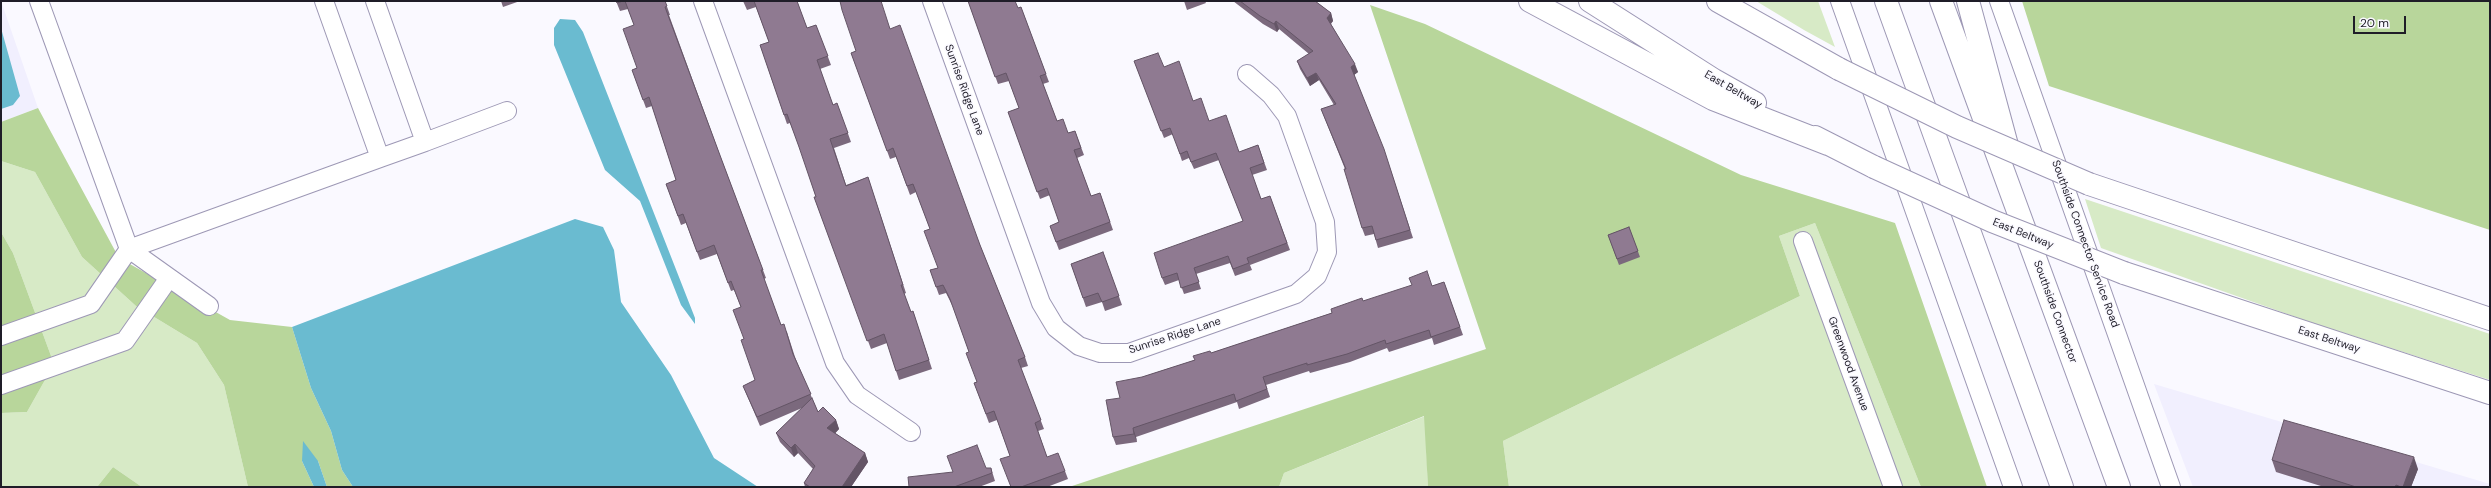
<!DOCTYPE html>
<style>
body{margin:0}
#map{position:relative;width:2491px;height:488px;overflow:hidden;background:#faf9ff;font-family:"DM Sans",sans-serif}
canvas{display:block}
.frame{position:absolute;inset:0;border:2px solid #1f1d28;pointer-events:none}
.scale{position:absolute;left:2353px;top:16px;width:53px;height:18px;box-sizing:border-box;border:2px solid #1f1d28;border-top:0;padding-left:5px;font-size:12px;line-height:14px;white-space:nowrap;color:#1f1d28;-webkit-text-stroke:3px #faf9ff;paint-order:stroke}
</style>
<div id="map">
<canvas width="2491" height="488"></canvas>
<div class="frame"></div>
<div class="scale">20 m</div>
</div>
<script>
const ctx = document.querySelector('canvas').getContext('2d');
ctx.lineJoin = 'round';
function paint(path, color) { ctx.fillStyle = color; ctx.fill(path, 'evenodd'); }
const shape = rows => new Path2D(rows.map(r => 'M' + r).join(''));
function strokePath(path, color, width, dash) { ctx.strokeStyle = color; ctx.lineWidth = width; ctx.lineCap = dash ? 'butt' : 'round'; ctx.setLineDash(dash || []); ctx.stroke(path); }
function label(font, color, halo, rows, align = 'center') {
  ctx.font = font + ' "DM Sans",sans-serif'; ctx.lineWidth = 3; ctx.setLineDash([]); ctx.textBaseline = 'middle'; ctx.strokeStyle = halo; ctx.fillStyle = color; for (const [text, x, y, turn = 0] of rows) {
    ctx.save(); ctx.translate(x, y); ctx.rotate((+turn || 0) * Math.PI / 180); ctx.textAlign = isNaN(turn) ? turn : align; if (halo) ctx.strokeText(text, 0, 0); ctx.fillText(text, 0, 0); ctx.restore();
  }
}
const built = shape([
 [1,1,38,108,1,122],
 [2154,384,2490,484,2490,487,2193,487]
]);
const green = shape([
 [1756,1,1818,1,1835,47,1804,30],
 [1,161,35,172,82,257,136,306,197,343,224,385,248,487,142,487,113,467,97,487,1,487,1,413,27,412,54,364,13,253,1,232],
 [2085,199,2490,334,2490,380,2307,321,2101,248],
 [1815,223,1921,487,1509,487,1503,441,1800,296,1779,236],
 [1425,416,1428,487,1279,487,1284,473]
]);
const forest = shape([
 [2022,1,2490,1,2490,230,2049,86],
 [1370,5,1425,24,1741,175,1895,223,1987,487,1921,487,1815,223,1779,236,1800,296,1503,441,1509,487,1428,487,1424,416,1284,473,1279,487,1069,487,1486,349],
 [38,108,119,258,230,320,292,327,311,388,331,431,342,470,353,487,327,487,318,461,302,461,314,487,248,487,224,385,197,343,136,306,82,257,35,172,1,161,1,122],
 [1,232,13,253,54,364,27,412,1,413],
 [113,467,142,487,97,487]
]);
const water = shape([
 [560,19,575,20,583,32,695,318,695,324,681,305,640,201,605,170,554,45,554,28],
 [1,28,20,96,13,105,1,109],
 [575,219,603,227,614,250,621,302,671,375,714,458,758,487,353,487,342,470,331,431,311,388,292,327],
 [303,441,318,461,327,487,314,487,302,461]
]);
const minor = shape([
 [39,1,129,249,209,306],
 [375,1,425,142,507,111],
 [703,1,835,363,857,395,911,432],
 [932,1,1041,303,1056,328,1079,346,1100,353,1129,353,1296,294,1317,276,1327,252,1325,222,1287,116,1271,95,1247,74],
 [1840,1,2013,487],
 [1999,1,2171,487],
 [380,158,425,142],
 [1803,241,1893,487],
 [1,336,91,304,129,249,380,158,324,1],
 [1,385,125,341,169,278]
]);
const highway = shape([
 [1530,1,1713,99,1828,144],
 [1590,1,1714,80,1755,103],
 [1718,1,1839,69],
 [1886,1,2062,487],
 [1941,1,2119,487],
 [1968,1,2008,149],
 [1815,137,1874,167],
 [2089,184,2490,319],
 [2124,273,2490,393]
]);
const highwayBridge = shape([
 [1839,69,1957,127,2089,184],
 [1874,167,1992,221,2124,273]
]);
const wall = shape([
 [501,1,520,1,503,7],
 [616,1,665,1,670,15,669,15,721,158,766,278,764,279,781,325,787,332,795,357,812,398,818,412,836,420,839,429,835,433,865,453,868,462,851,487,805,487,804,483,813,469,798,453,794,457,780,442,776,433,802,408,760,426,743,386,755,380,744,339,741,307,734,290,731,291,717,254,700,260,686,223,681,225,666,184,676,180,652,106,646,108,632,70,637,68,634,25,628,9,620,11],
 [743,1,797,1,807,28,816,25,831,65,820,69,833,105,837,103,851,142,834,148,846,185,868,177,906,293,904,294,911,312,913,311,932,369,899,380,887,343,871,349,814,197,816,197,800,148,790,123,787,124,760,45,769,42,756,7,747,10],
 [968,1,1018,8,1021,7,1049,82,1043,84,1057,121,1068,133,1075,131,1084,155,1077,158,1091,196,1100,193,1113,230,1059,250,1050,226,1059,222,1050,195,1040,199,1008,112,1019,108,1009,81,998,84],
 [1184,1,1205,1,1206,3,1187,10],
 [1233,1,1315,1,1331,13,1333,21,1331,24,1358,72,1354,75,1386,156,1413,238,1378,248,1374,234,1365,236,1362,228,1345,169,1321,109,1334,105,1319,80,1310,86,1300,69,1297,61,1309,54,1279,29,1277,32,1263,24],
 [890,29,980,245,1025,357,1028,366,1021,368,1044,429,1038,431,1047,457,1065,471,1068,479,1047,487,1010,487,1010,456,997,420,989,423,974,383,977,382,969,352,953,307,946,293,939,295,930,270,938,268,930,229,916,192,910,195,896,157,890,159,851,53,856,51],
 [1134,61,1164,67,1209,121,1239,152,1258,145,1267,170,1252,175,1261,199,1270,196,1290,250,1250,265,1252,270,1235,276,1230,263,1196,274,1201,289,1184,294,1179,280,1165,285,1162,278,1243,221,1219,160,1194,169,1189,158,1182,161,1173,134,1164,138],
 [1629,227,1640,257,1619,265,1608,235],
 [1103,252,1122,305,1105,311,1102,302,1086,307,1071,264],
 [1444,282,1463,335,1434,345,1432,338,1389,352,1387,348,1350,362,1310,373,1309,371,1266,385,1270,397,1239,409,1237,402,1136,437,1137,442,1116,445,1113,437,1120,398,1142,377,1195,360,1211,353,1332,313,1363,301,1432,286],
 [2272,460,2418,469,2411,487,2324,487,2276,472],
 [991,468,995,481,979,487,909,487,953,472]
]);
const shadedWall = shape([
 [1331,13,1333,21,1329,25,1327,18],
 [1276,21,1279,29,1277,32,1274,24],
 [1355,64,1358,72,1354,75,1351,67],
 [1316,73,1319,80,1310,86,1307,78],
 [836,420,839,429,831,438,827,428],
 [1133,428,1136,437,1137,442,1134,434],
 [795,444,798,453,794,457,791,448],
 [865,453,868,462,851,487,842,487],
 [2414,457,2418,469,2411,487,2403,487]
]);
const building = shape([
 [616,1,623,1,617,3,616,1],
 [625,1,665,1,667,6,665,7,721,158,763,270,761,270,781,325,784,324,793,354,811,394,757,417,743,386,755,380,741,340,744,339,733,310,741,307,731,281,728,283,714,245,697,252,683,214,678,216,666,184,676,180,649,97,643,100,632,70,637,68,623,29,634,25,625,1],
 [754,1,797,1,807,28,816,25,828,56,817,60,833,105,837,103,848,133,830,139,846,186,868,177,903,285,901,285,911,312,913,311,929,360,896,371,884,334,867,341,814,197,816,197,799,147,787,114,784,115,760,45,769,42,754,1],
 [840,1,881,1,890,29,900,25,980,245,1025,357,1018,360,1041,420,1035,423,1047,457,1058,453,1065,471,1021,487,1011,487,1000,459,1010,456,994,411,986,414,974,383,977,382,966,353,969,352,950,299,943,285,936,287,930,270,938,268,924,231,930,229,913,184,907,186,893,148,887,151,851,53,856,51,842,10,840,1],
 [968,1,1015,1,1018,8,1021,7,1046,74,1040,76,1057,121,1063,119,1068,133,1075,131,1081,148,1074,150,1091,196,1100,193,1110,222,1056,242,1050,226,1059,222,1047,188,1037,192,1008,112,1019,108,1006,73,995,77,968,1],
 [1240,1,1315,1,1331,13,1327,18,1355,64,1351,67,1384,149,1410,230,1376,240,1372,226,1362,228,1344,169,1346,169,1321,109,1336,104,1316,73,1307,78,1297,61,1313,51,1276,21,1274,24,1260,16,1240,1],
 [1158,53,1164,67,1179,61,1193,101,1201,98,1209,121,1226,115,1239,152,1258,145,1264,163,1250,168,1261,199,1270,196,1287,243,1247,258,1249,263,1233,269,1228,256,1194,268,1199,282,1181,288,1177,273,1162,278,1154,253,1243,221,1216,153,1191,162,1187,151,1180,154,1170,128,1161,131,1134,61,1158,53],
 [1629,227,1638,251,1617,259,1608,235,1629,227],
 [1103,252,1119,296,1102,302,1098,293,1083,298,1071,264,1103,252],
 [1427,271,1432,286,1444,282,1460,327,1431,337,1429,330,1386,344,1385,340,1347,354,1307,365,1307,363,1263,377,1267,389,1236,401,1234,394,1133,428,1134,434,1113,437,1106,400,1120,398,1116,382,1142,377,1195,360,1193,356,1210,351,1211,353,1332,313,1331,309,1362,298,1363,301,1412,285,1409,278,1427,271],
 [812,398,818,412,823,407,836,420,827,428,865,453,842,487,810,487,804,483,815,466,795,444,791,448,776,433,812,398],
 [2284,420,2414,457,2403,487,2401,487,2396,485,2395,487,2356,487,2272,460,2284,420],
 [977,445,986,468,991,468,992,473,954,487,909,487,908,477,953,472,947,456,977,445]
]);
const streetNames = [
 ["Sunrise Ridge Lane",964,90,70],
 ["East Beltway",1733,90,30],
 ["East Beltway",2023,234,22],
 ["Southside Connector Service Road",2085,244,70],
 ["Southside Connector",2055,312,70],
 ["Sunrise Ridge Lane",1175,336,-18],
 ["East Beltway",2329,340,18],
 ["Greenwood Avenue",1848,364,70]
];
paint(built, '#f1effe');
paint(green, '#d7eac6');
paint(forest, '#b8d69b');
paint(water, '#6abbd0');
strokePath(minor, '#9d98b5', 20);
strokePath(highway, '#9d98b5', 24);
strokePath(minor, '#fff', 18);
strokePath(highway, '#fff', 22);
strokePath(highwayBridge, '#9d98b5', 24, []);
strokePath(highwayBridge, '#fff', 22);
paint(wall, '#7b697d');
paint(shadedWall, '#645566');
paint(building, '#8f7a91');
strokePath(building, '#645566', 1);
label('11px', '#1f1d28', '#faf9ff', streetNames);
</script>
